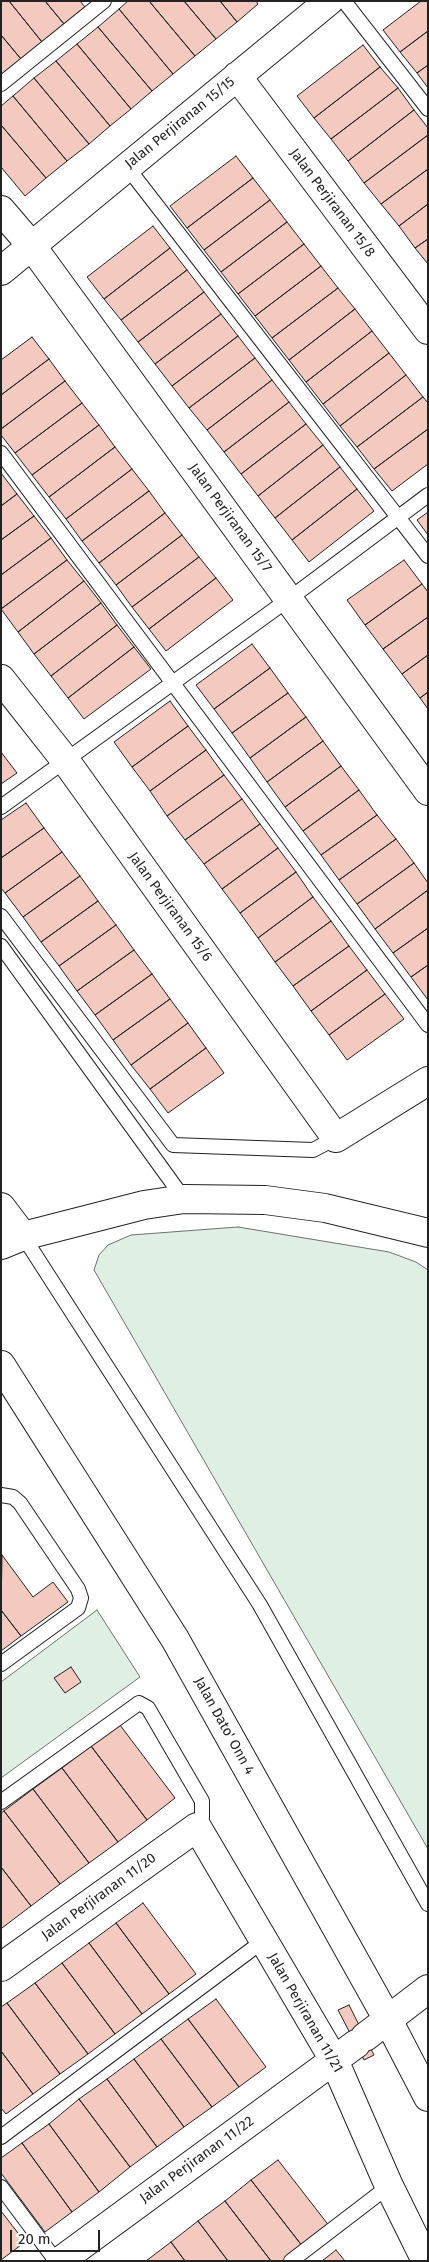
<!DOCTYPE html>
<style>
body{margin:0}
#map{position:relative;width:429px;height:2262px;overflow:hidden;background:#fff;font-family:"Fira Sans",sans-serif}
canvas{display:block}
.frame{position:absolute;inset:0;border:2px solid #222;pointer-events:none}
.scale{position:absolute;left:10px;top:2230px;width:90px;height:22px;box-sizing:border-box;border:2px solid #222;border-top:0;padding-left:6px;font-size:15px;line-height:18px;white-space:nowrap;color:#222;-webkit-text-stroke:4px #fff;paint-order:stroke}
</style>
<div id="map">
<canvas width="429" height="2262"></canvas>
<div class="frame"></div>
<div class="scale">20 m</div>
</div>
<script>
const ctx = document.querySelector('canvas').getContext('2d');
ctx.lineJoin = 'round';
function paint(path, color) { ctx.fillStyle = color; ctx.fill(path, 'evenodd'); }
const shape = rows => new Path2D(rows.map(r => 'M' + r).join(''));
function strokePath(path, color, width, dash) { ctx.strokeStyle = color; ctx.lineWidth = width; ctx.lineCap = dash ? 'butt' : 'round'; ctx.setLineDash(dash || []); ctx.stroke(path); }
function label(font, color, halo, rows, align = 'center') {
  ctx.font = font + ' "Fira Sans",sans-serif'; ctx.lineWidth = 4; ctx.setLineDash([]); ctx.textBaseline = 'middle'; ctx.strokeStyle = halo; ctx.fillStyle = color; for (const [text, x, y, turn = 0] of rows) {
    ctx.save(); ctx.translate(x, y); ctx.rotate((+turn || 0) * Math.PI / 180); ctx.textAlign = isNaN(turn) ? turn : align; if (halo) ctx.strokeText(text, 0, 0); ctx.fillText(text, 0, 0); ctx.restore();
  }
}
const green = shape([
 [238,1227,389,1252,416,1262,428,1270,428,1849,94,1270,99,1255,108,1245,131,1235,238,1227],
 [97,1610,140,1677,1,1778,1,1682,97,1610]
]);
const building = shape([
 [1,1,9,1,42,42,21,59,1,35,1,1],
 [9,1,45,1,64,24,42,42,9,1],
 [45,1,80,1,85,7,64,24,45,1],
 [128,1,149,1,195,56,173,74,119,9,128,1],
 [149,1,184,1,216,39,195,56,149,1],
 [184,1,220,1,237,22,216,39,184,1],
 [220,1,256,1,258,4,237,22,220,1],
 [421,1,428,1,428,31,400,52,383,30,421,1],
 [119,9,173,74,152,91,98,27,119,9],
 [98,27,152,91,131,109,77,44,98,27],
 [428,31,428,65,417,73,400,52,428,31],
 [1,35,21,59,1,75,1,35],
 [77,44,131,109,110,126,56,61,77,44],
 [363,45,380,67,314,118,297,96,363,45],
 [56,61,110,126,89,144,34,78,56,61],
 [428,65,428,88,417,73,428,65],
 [380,67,398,88,331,139,314,118,380,67],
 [34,78,89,144,67,161,13,96,34,78],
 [398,88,414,110,348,161,331,139,398,88],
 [13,96,67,161,46,178,1,125,1,106,13,96],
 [414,110,428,128,428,135,364,183,348,161,414,110],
 [1,125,46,178,25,196,1,167,1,125],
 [428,135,428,169,381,204,364,183,428,135],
 [236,156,253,178,187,228,170,206,236,156],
 [428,169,428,204,399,226,381,204,428,169],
 [253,178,270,200,204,250,187,228,253,178],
 [270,200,287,222,221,272,204,250,270,200],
 [428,204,428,239,415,248,399,226,428,204],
 [287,222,304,244,238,294,221,272,287,222],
 [153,226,170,248,104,299,87,277,153,226],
 [428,239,428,264,415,248,428,239],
 [304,244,321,266,255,316,238,294,304,244],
 [170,248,187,270,121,320,104,299,170,248],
 [321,266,338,288,272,338,255,316,321,266],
 [187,270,204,292,138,342,121,320,187,270],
 [338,288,355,309,289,360,272,338,338,288],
 [204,292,221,314,155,364,138,342,204,292],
 [355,309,372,331,306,382,289,360,355,309],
 [221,314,238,336,172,386,155,364,221,314],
 [372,331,389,353,323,404,306,382,372,331],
 [238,336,255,358,189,408,172,386,238,336],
 [32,337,49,359,1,395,1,360,32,337],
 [389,353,406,375,340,426,323,404,389,353],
 [255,358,272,380,207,430,189,408,255,358],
 [49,359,65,381,1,429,1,395,49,359],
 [406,375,423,397,357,447,340,426,406,375],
 [272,380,289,402,224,452,207,430,272,380],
 [65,381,82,403,15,453,1,435,1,429,65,381],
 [423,397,428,403,428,429,374,469,357,447,423,397],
 [289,402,306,424,241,474,224,452,289,402],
 [82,403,99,425,32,475,15,453,82,403],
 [306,424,323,445,258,496,241,474,306,424],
 [99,425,115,447,49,497,32,475,99,425],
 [428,429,428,464,392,491,374,469,428,429],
 [323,445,340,467,275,518,258,496,323,445],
 [115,447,132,469,66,519,49,497,115,447],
 [340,467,357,489,292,540,275,518,340,467],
 [132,469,149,491,82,541,66,519,132,469],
 [1,473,17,494,1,506,1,473],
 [357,489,374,511,309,562,292,540,357,489],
 [149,491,165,513,99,563,82,541,149,491],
 [17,494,34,516,1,540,1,506,17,494],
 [428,512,428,535,417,520,428,512],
 [165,513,182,535,116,585,99,563,165,513],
 [34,516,51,538,1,575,1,540,34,516],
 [182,535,199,557,132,607,116,585,182,535],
 [51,538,67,560,1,609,1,575,51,538],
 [199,557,216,578,149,629,132,607,199,557],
 [67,560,84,581,18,632,1,609,67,560],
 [404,560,422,584,365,625,347,600,404,560],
 [216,578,233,600,166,651,149,629,216,578],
 [84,581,101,603,34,654,18,632,84,581],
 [422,584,428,592,428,617,383,649,365,625,422,584],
 [101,603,117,625,51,676,34,654,101,603],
 [428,617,428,655,402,674,383,649,428,617],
 [117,625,134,647,68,698,51,676,117,625],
 [252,644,270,668,214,709,196,685,252,644],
 [134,647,151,669,84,719,68,698,134,647],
 [428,655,428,692,420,698,402,674,428,655],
 [270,668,288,693,232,733,214,709,270,668],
 [428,692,428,709,420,698,428,692],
 [288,693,306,717,250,758,232,733,288,693],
 [170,701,188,726,132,767,114,742,170,701],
 [306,717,323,741,267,782,250,758,306,717],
 [188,726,206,750,150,791,132,767,188,726],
 [323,741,341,766,285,807,267,782,323,741],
 [206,750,224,775,167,816,150,791,206,750],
 [1,752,17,773,1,784,1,752],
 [341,766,359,790,303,831,285,807,341,766],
 [224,775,242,799,185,840,167,816,224,775],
 [359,790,377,815,321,855,303,831,359,790],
 [242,799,260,824,204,864,185,840,242,799],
 [26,803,44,828,1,858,1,820,26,803],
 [377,815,396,839,339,880,321,855,377,815],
 [260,824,278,848,222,889,204,864,260,824],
 [44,828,62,852,5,893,1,888,1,858,44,828],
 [396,839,414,863,357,904,339,880,396,839],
 [278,848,296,872,240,913,222,889,278,848],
 [62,852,80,876,23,917,5,893,62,852],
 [414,863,428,883,428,890,375,929,357,904,414,863],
 [296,872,313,897,258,938,240,913,296,872],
 [80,876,98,901,41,942,23,917,80,876],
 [428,890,428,928,393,953,375,929,428,890],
 [313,897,331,921,275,962,258,938,313,897],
 [98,901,116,925,59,966,41,942,98,901],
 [331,921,349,946,293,986,275,962,331,921],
 [116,925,134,950,77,991,59,966,116,925],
 [428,928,428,965,411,977,393,953,428,928],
 [349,946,367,970,311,1011,293,986,349,946],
 [134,950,152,974,95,1015,77,991,134,950],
 [428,965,428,1000,411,977,428,965],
 [367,970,385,994,329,1035,311,1011,367,970],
 [152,974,170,999,113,1040,95,1015,152,974],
 [385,994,404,1019,347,1060,329,1035,385,994],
 [170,999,188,1023,131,1065,113,1040,170,999],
 [188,1023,206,1048,150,1089,131,1065,188,1023],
 [206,1048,224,1073,168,1113,150,1089,206,1048],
 [2,1555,33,1597,53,1582,68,1602,21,1636,1,1610,2,1555],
 [1,1610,21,1636,1,1651,1,1610],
 [71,1667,81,1682,65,1693,54,1678,71,1667],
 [120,1725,175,1798,147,1820,91,1746,120,1725],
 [91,1746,147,1820,118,1842,62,1768,91,1746],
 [62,1768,118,1842,89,1863,33,1789,62,1768],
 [33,1789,89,1863,60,1884,4,1811,33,1789],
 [4,1811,60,1884,31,1906,1,1867,1,1813,4,1811],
 [1,1867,31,1906,2,1928,1,1927,1,1867],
 [143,1903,196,1974,169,1994,116,1923,143,1903],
 [116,1923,169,1994,142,2014,89,1943,116,1923],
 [89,1943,142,2014,115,2034,62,1963,89,1943],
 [62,1963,115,2034,88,2054,35,1983,62,1963],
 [35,1983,88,2054,60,2074,7,2003,35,1983],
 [216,1999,266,2067,239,2087,188,2019,216,1999],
 [7,2003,60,2074,33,2094,1,2051,1,2007,7,2003],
 [349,2005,374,2055,364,2060,338,2010,349,2005],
 [188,2019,239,2087,212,2107,161,2039,188,2019],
 [161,2039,212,2107,184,2127,134,2059,161,2039],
 [1,2051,33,2094,6,2114,1,2108,1,2051],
 [134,2059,184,2127,157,2147,107,2079,134,2059],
 [107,2079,157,2147,130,2167,79,2099,107,2079],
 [79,2099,130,2167,99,2192,49,2124,79,2099],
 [49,2124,99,2192,72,2212,22,2143,49,2124],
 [22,2143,72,2212,45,2232,1,2173,1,2158,22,2143],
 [278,2160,330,2227,303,2247,251,2180,278,2160],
 [251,2180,303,2247,286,2261,271,2261,225,2201,251,2180],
 [225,2201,271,2261,228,2261,198,2221,225,2201],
 [1,2211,25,2242,1,2260,1,2211],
 [198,2221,228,2261,185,2261,171,2242,198,2221],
 [171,2242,185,2261,146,2261,171,2242],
 [336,2250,345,2261,322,2261,336,2250]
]);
const lane = shape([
 [344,1,428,109],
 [1,84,104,1],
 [127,167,428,556],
 [1,453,428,1025],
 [1,807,289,599,428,495],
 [1,916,173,1145,313,1150,336,1138],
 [1,946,184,1199],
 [23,1236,260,1605,428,1904],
 [1,1495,13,1497,20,1503,78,1589,81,1598,78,1608,1,1664],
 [1,1802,139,1703,148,1708,202,1801,202,1817,197,1827],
 [1,2137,263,1941],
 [1,2187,56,2261],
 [291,2261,389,2186]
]);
const street = shape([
 [237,76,428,330],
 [1,210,31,245,428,791],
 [1,271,329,1],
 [1,679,65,760,336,1138,428,1081],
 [1,1207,23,1236],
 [1,1245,23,1236,144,1205,184,1199,265,1200,325,1208,428,1233],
 [1,1967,197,1827,334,2060,389,2186,426,2261],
 [365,2037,428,1989],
 [60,2261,356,2044]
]);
const secondary = shape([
 [1,1365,175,1639,388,2020,428,2097]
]);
const streetNames = [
 ["Jalan Perjiranan 15/15",180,123,-39],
 ["Jalan Perjiranan 15/8",332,203,53],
 ["Jalan Perjiranan 15/7",230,518,54],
 ["Jalan Perjiranan 15/6",170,907,54],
 ["Jalan Dato' Onn 4",224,1726,61],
 ["Jalan Perjiranan 11/20",99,1897,-36],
 ["Jalan Perjiranan 11/21",305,2013,60],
 ["Jalan Perjiranan 11/22",197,2160,-36]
];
paint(green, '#e0efe3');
strokePath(green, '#6f6f6f', 1);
paint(building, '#f3c9c0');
strokePath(building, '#222', 1);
strokePath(lane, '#222', 16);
strokePath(street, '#222', 30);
strokePath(secondary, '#222', 30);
strokePath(lane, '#fff', 14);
strokePath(street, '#fff', 28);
strokePath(secondary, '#fff', 28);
label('14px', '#222', '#fff', streetNames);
</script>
